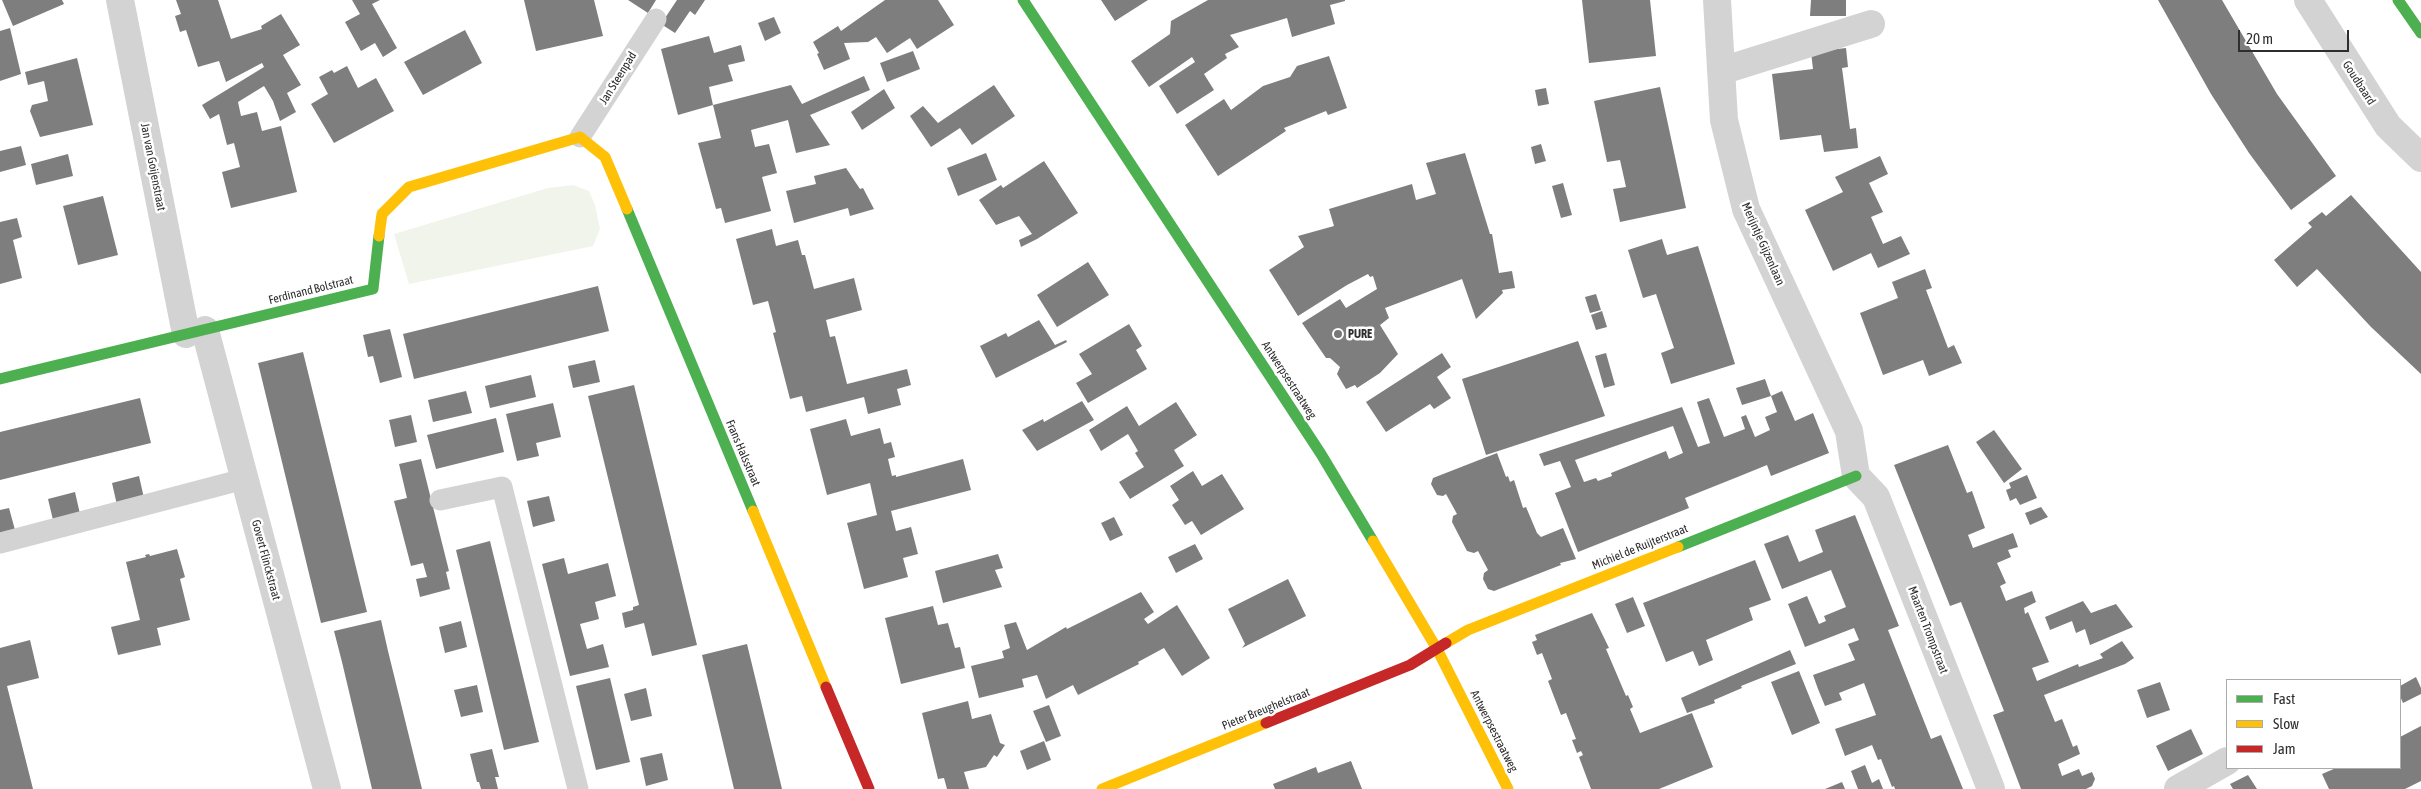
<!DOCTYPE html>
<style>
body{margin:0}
#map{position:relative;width:2421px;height:789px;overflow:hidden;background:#fff;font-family:"Asap Condensed",sans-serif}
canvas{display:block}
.legend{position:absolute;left:2226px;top:679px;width:175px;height:90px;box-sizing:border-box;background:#fff;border:1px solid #ababab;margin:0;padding:6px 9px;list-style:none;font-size:15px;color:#2e2e2e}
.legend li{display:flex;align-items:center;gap:10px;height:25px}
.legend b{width:25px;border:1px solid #ababab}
.scale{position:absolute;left:2238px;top:30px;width:111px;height:22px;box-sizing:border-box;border:2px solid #2e2e2e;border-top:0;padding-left:6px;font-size:15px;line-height:18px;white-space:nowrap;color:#2e2e2e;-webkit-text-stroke:4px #fff;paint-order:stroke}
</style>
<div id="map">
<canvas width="2421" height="789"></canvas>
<ul class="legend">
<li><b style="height:6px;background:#4caf50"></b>Fast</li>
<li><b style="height:6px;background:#ffc107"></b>Slow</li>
<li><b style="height:6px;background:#c62828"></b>Jam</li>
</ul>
<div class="scale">20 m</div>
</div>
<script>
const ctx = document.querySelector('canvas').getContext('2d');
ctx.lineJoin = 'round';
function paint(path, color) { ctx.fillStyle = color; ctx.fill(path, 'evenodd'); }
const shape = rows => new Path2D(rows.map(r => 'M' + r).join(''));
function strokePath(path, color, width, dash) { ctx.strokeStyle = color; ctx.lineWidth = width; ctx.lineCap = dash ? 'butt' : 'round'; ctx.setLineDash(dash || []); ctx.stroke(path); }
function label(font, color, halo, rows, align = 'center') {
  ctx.font = font + ' "Asap Condensed",sans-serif'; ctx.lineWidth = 5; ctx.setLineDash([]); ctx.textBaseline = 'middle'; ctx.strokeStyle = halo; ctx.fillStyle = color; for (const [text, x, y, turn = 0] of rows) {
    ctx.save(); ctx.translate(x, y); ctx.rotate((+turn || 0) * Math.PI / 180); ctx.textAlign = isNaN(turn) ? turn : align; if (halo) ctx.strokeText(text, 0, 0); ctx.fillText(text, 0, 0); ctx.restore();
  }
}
const green = shape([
 [573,185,589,191,595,205,600,229,593,246,409,284,394,234,548,188]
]);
const building = shape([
 [2,0,62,0,64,4,13,26],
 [176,0,218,0,231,39,262,29,261,26,281,14,300,45,283,55,301,85,287,93,296,112,280,121,273,101,264,86,238,102,241,116,257,112,262,131,281,126,297,192,231,208,222,172,240,167,234,143,227,145,219,114,210,119,202,105,264,67,262,63,226,82,219,61,198,67,186,30,180,32,175,16,181,14],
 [352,0,380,0,372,4,397,48,383,57,375,43,361,51,345,22,360,14],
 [524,0,594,0,603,36,536,51],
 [628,0,656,0,648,13],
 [677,0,705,0,695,15,690,11,675,33,661,24],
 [885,0,938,0,954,25,917,49,910,38,887,53,876,37,868,42,844,43,850,59,824,70,817,54,819,53,813,42,838,26,841,31],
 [1101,0,1148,0,1115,21],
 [1208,0,1345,0,1345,1,1330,5,1335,24,1292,37,1287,18,1230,35,1239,47,1225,54,1227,58,1204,74,1214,90,1177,114,1159,86,1195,62,1192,57,1149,87,1131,61,1170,34,1171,21],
 [1582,0,1650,0,1656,56,1589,63],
 [1811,0,1846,0,1846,16,1810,16],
 [2158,0,2222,0,2277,94,2336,176,2291,210,2249,153,2211,94],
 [774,17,781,33,765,41,758,23],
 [10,28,21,74,0,81,0,31],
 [465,30,482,63,423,95,404,62],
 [709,36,714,53,741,45,745,61,728,65,733,81,709,87,713,105,791,85,802,104,864,76,870,90,810,115,830,145,796,153,788,120,751,130,755,147,769,144,777,173,762,177,771,211,725,223,721,208,716,209,698,143,721,138,713,105,678,115,661,49],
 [1846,48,1848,67,1842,68,1850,129,1856,128,1858,148,1824,152,1821,135,1780,140,1772,74,1813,69,1811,52],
 [913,51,920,69,887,82,880,63],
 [1329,56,1347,108,1328,115,1326,111,1284,128,1286,131,1218,176,1185,125,1224,99,1231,110,1263,86,1290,77,1297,66],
 [77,58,93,125,40,137,30,111,32,105,48,101,44,81,28,85,25,72],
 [347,66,358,88,376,78,394,111,334,143,311,104,328,94,319,77,332,70,334,73],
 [994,85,1015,116,972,145,960,128,931,147,910,116,923,106,938,123],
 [1660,87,1686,208,1620,222,1613,189,1626,187,1620,160,1607,162,1594,101],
 [1546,88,1549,104,1538,106,1535,90],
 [884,89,895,108,862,130,851,112],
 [1541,144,1546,161,1535,164,1531,147],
 [21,146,26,165,0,172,0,151],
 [986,153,997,180,958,196,947,168],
 [1465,153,1490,234,1492,234,1499,273,1512,271,1515,288,1502,290,1503,293,1476,319,1462,279,1385,308,1389,318,1380,325,1398,354,1380,373,1357,388,1355,385,1346,389,1337,374,1340,367,1330,358,1326,358,1302,323,1340,299,1346,308,1377,289,1373,276,1370,277,1368,274,1347,285,1298,316,1269,270,1304,247,1298,236,1334,226,1329,209,1412,184,1416,200,1436,194,1426,163],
 [68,154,73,176,36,185,31,164],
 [1880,156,1888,174,1869,183,1883,212,1871,217,1883,244,1901,236,1910,254,1878,268,1871,253,1833,271,1805,210,1843,192,1835,177],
 [1044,161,1078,213,1037,239,1021,247,1019,240,1032,234,1019,216,996,225,979,200,1001,185,1003,188],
 [846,168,860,189,863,188,874,209,850,216,848,208,794,223,786,191,816,184,814,176],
 [1563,183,1572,215,1561,218,1552,186],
 [2351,195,2421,272,2421,374,2371,327,2317,269,2297,287,2274,260,2312,227,2308,223,2322,212,2326,216],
 [103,196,118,255,78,265,63,206],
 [17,218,22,237,13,240,22,278,0,284,0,222],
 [772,229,776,246,798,240,802,255,805,255,814,289,854,278,862,310,826,320,830,337,835,336,847,384,907,369,911,385,897,389,901,405,868,414,864,397,806,412,802,396,790,399,773,333,776,332,768,301,753,305,736,239],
 [1662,239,1667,255,1698,246,1735,364,1671,384,1661,353,1674,348,1656,294,1643,298,1628,250],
 [1088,262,1109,295,1057,327,1037,295],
 [1925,269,1932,288,1926,290,1948,348,1954,345,1962,363,1929,376,1923,360,1883,375,1860,313,1898,298,1892,282],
 [598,286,609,331,414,379,403,334],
 [1596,294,1601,310,1590,313,1585,297],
 [1602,311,1607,327,1596,330,1591,315],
 [1039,320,1055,345,1066,340,1067,342,996,378,980,346,1006,333,1008,337],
 [1129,324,1142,346,1136,350,1147,369,1088,403,1076,383,1092,374,1079,354],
 [390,329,402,377,380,383,373,356,368,357,363,335],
 [1578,341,1605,416,1486,455,1462,379],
 [303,352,367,612,321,623,258,363],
 [1442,353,1451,367,1437,377,1451,398,1434,409,1430,404,1386,432,1366,402],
 [1606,353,1615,385,1604,388,1595,356],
 [595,360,600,382,573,388,568,366],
 [531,375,536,397,490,408,485,386],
 [1765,379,1771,396,1782,391,1795,421,1813,413,1829,453,1771,476,1767,465,1740,476,1685,498,1689,508,1578,552,1555,493,1571,487,1560,461,1544,466,1539,454,1682,407,1698,447,1710,443,1697,402,1709,398,1724,437,1745,429,1741,417,1746,415,1755,437,1770,430,1765,417,1777,412,1771,396,1742,405,1736,388],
 [1673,426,1683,453,1669,459,1666,451,1611,473,1612,476,1598,481,1596,478,1584,482,1575,460],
 [634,385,697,645,652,656,644,623,625,628,622,613,633,610,633,607,639,605,588,396],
 [466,391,472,413,433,422,428,400],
 [140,398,151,443,0,480,0,432],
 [1082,401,1094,420,1037,451,1022,430,1043,419,1044,422],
 [1176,402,1197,435,1174,450,1184,466,1130,499,1119,482,1144,467,1135,453,1138,451,1128,434,1101,451,1089,430,1127,406,1139,426],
 [553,403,561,437,536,443,539,456,517,461,506,414],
 [411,415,417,442,395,447,389,420],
 [496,418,504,452,436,469,427,435],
 [846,419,851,436,880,428,884,444,891,442,895,457,888,459,892,476,896,475,896,477,963,459,971,490,891,511,896,531,911,527,918,554,903,558,908,577,864,589,847,523,877,515,870,483,827,495,810,429],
 [1994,430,2022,469,2004,483,1976,442],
 [1948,445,1967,493,1972,491,1985,528,1968,535,1973,548,2013,533,2018,547,2008,550,2011,557,1997,563,2006,583,2000,586,2006,601,2032,591,2036,602,2024,608,2025,614,2028,612,2049,662,2032,668,2037,681,2078,664,2079,667,2103,658,2100,654,2122,641,2134,658,2125,664,2044,695,2055,722,2062,719,2073,747,2077,745,2080,754,2058,764,2062,776,2079,769,2082,776,2092,772,2095,779,2092,786,2086,789,2021,789,1993,715,2004,711,1961,602,1950,606,1894,465],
 [1497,453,1506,477,1508,476,1510,482,1514,480,1523,508,1526,507,1537,533,1541,537,1563,528,1576,559,1560,563,1561,565,1494,591,1488,589,1483,579,1484,573,1488,570,1478,551,1474,553,1467,551,1452,522,1453,516,1457,514,1446,494,1443,496,1437,495,1431,484,1433,478],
 [421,459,449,571,446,572,450,589,420,597,416,579,427,577,423,563,411,566,394,501,407,498,399,464],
 [1193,471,1202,486,1222,474,1244,509,1201,535,1192,521,1185,525,1172,505,1179,500,1170,486],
 [2027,475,2037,498,2020,505,2016,498,2010,501,2006,490,2011,488,2009,483],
 [139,476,144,498,117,505,112,483],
 [75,492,80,514,53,520,48,499],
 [549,496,555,521,533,527,527,501],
 [2041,507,2048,517,2030,525,2025,513],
 [9,508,15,530,0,533,0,510],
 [1855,515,1899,626,1888,630,1931,739,1941,735,1963,789,1895,789,1894,786,1892,787,1881,759,1878,760,1872,745,1845,756,1835,729,1876,715,1864,683,1839,693,1842,700,1825,706,1818,689,1813,675,1855,660,1848,644,1859,640,1854,628,1805,647,1788,604,1807,596,1819,624,1826,621,1824,616,1846,607,1831,570,1782,589,1764,544,1788,535,1799,562,1823,552,1815,530],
 [1114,517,1123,535,1110,541,1101,523],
 [490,541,539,742,504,750,456,550],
 [1195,544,1203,559,1176,573,1168,557],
 [177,549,185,577,180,579,190,620,157,628,161,645,118,655,111,627,140,620,126,562,146,557,145,555,149,554,150,556],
 [998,554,1003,568,995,570,1002,587,943,603,935,571],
 [564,558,568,574,608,563,616,596,595,602,599,619,580,624,587,649,603,644,609,667,570,676,542,564],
 [1755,560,1771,600,1749,608,1753,620,1706,640,1713,660,1699,666,1693,651,1666,662,1643,603],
 [1288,579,1306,616,1242,648,1245,644,1228,609],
 [1141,592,1154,612,1144,619,1148,624,1177,605,1210,658,1182,676,1164,648,1138,662,1139,664,1078,695,1073,685,1046,699,1037,675,1022,679,1024,687,979,698,971,666,1004,658,1002,651,1010,648,1004,625,1016,622,1027,650,1066,627,1067,629],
 [1633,597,1645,626,1627,633,1615,604],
 [2083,601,2091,613,2116,604,2133,627,2090,645,2085,629,2076,633,2072,621,2050,630,2045,617],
 [933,606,938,625,948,623,955,648,960,647,965,668,901,684,885,618],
 [1592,613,1609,648,1606,649,1626,696,1628,695,1633,707,1630,709,1640,733,1692,713,1713,767,1659,789,1591,789,1579,757,1583,755,1581,751,1577,753,1572,740,1576,739,1566,713,1561,715,1548,681,1552,679,1542,653,1537,655,1532,642,1537,640,1535,635],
 [381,620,388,651,422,789,372,789,342,662,334,631],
 [461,621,467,647,445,653,439,627],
 [30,640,39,678,7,686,33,789,0,789,0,648],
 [747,644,755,677,782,789,734,789,702,655],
 [1790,650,1796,664,1741,686,1742,688,1714,700,1715,703,1687,713,1681,698],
 [1799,671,1820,723,1792,735,1771,682],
 [2416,677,2421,688,2421,694,2403,703,2400,696,2400,686],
 [610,678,630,762,596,770,576,686],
 [2160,682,2170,710,2147,718,2137,690],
 [477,685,483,712,461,717,454,690],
 [646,688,652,716,631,721,624,694],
 [968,701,972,719,991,714,1000,743,1005,745,997,757,994,755,986,767,964,772,969,789,947,789,944,778,938,779,922,713],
 [1049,705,1061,736,1046,742,1033,711],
 [2421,726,2421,781,2405,789,2329,789,2322,774,2336,768,2400,768,2400,737],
 [2191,729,2203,754,2168,771,2156,746],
 [1044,741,1051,760,1027,770,1020,751],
 [492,749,499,777,495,777,498,789,481,789,479,782,477,782,470,754],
 [662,753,668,780,646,786,640,758],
 [1351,761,1362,789,1275,789,1273,784,1316,767,1318,773],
 [1865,765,1872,783,1879,779,1883,789,1858,789,1851,771],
 [2248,775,2257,789,2233,789,2230,784],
 [1842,782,1845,789,1825,789]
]);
const lane = shape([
 [580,137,656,19],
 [440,500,502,487,578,789],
 [0,543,244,479]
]);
const street = shape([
 [120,0,186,334],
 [1717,0,1724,120,1746,209,1849,431,1856,476,1876,497,1991,789],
 [2308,0,2388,126,2421,158],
 [1721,71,1871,24],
 [205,330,327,789],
 [2178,789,2227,761]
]);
const fast = shape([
 [1023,0,1321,454,1373,541],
 [2398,0,2421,33],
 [627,209,753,511],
 [0,379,373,289,379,236],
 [1678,547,1856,476]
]);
const slow = shape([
 [379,236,382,214,409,187,580,137,605,157,627,209],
 [753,511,826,687],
 [1373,541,1437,649,1508,789],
 [1446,643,1468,630,1678,547],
 [1102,789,1266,723]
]);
const jam = shape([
 [826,687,869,789],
 [1266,723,1410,665,1446,643]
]);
const markers = [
 [1338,334,5,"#777"]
];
const streetNames = [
 ["Jan Steenpad",618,78,-58],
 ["Goudbaard",2359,83,57],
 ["Jan van Goijenstraat",153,167,79],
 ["Merijntje Gijzenlaan",1763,244,66],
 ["Ferdinand Bolstraat",311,290,-14],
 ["Antwerpsestraatweg",1289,380,57],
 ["Frans Halsstraat",743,453,67],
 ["Michiel de Ruijterstraat",1640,547,-22],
 ["Govert Flinckstraat",266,560,75],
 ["Maarten Trompstraat",1928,630,69],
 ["Pieter Breughelstraat",1266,709,-22],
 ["Antwerpsestraatweg",1494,731,63]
];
const poiNames = [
 ["PURE",1348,334]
];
paint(green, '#f1f4eb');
paint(building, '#7e7e7e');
strokePath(lane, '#d3d3d3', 21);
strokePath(street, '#d3d3d3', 28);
strokePath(fast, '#4caf50', 11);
strokePath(slow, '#ffc107', 11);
strokePath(jam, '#c62828', 11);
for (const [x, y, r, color] of markers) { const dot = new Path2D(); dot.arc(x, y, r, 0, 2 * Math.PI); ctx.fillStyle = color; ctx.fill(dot); strokePath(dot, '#fff', 2); }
label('12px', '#2e2e2e', '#fff', streetNames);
label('bold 12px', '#2e2e2e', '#fff', poiNames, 'left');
</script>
